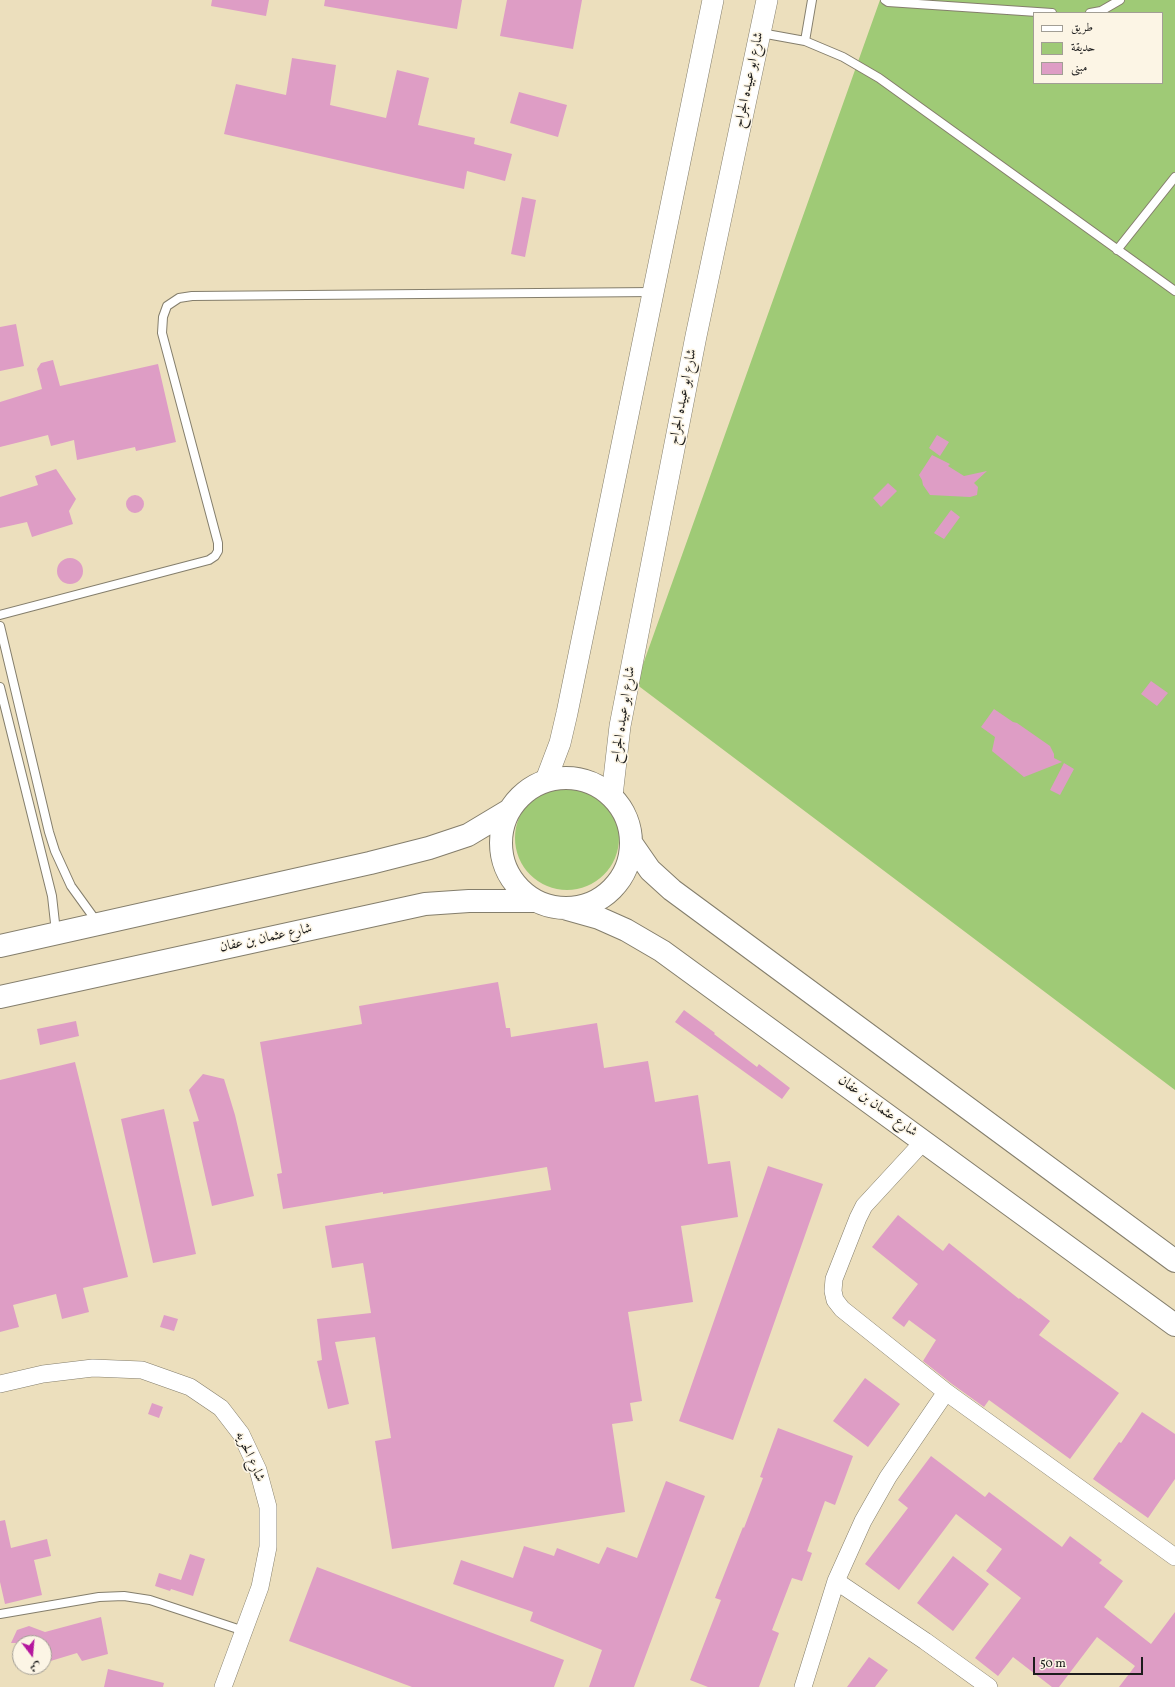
<!DOCTYPE html>
<meta charset="utf-8">
<style>
body{margin:0}
#map{position:relative;width:1175px;height:1687px;overflow:hidden;background:#ecdfbd;font-family:Vollkorn,Amiri,serif}
canvas{display:block}
.legend{position:absolute;left:1033px;top:12px;width:130px;height:72px;box-sizing:border-box;background:#fcf5e5;border:1px solid #a29e95;margin:0;padding:5px 7px;list-style:none;font-size:12px;color:#1c1c1c}
.legend li{display:flex;align-items:center;gap:8px;height:20px}
.legend b{width:20px;border:1px solid #a29e95}
.north{position:absolute;left:12px;top:1635px;width:40px;height:40px;box-sizing:border-box;background:#fcf5e5;border:1px solid #a29e95;border-radius:50%;rotate:164deg;font-size:11px;font-weight:700;line-height:16px;text-align:center;color:#1c1c1c}
.north::after{content:'';display:block;margin:auto;width:14px;height:18px;background:#b5179e;clip-path:polygon(50% 0,100% 100%,50% 72%,0 100%)}
.scale{position:absolute;left:1033px;top:1657px;width:110px;height:18px;box-sizing:border-box;border:2px solid #1c1c1c;border-top:0;padding-left:5px;font-size:12px;line-height:14px;white-space:nowrap;color:#1c1c1c;-webkit-text-stroke:3px #fcf5e5;paint-order:stroke}
</style>
<div id="map">
<canvas width="1175" height="1687"></canvas>
<ul class="legend">
<li><b style="height:5px;background:#fff"></b>طريق</li>
<li><b style="height:11px;background:#9fca76"></b>حديقة</li>
<li><b style="height:11px;background:#de9dc5"></b>مبنى</li>
</ul>
<div class="north">ش</div>
<div class="scale">50 m</div>
</div>
<script>
const ctx = document.querySelector('canvas').getContext('2d');
ctx.lineJoin = 'round';
function paint(path, color) { ctx.fillStyle = color; ctx.fill(path, 'evenodd'); }
const shape = rows => new Path2D(rows.map(r => 'M' + r).join(''));
function strokePath(path, color, width, dash) { ctx.strokeStyle = color; ctx.lineWidth = width; ctx.lineCap = dash ? 'butt' : 'round'; ctx.setLineDash(dash || []); ctx.stroke(path); }
function label(font, color, halo, rows, align = 'center') {
  ctx.font = font + ' Vollkorn,Amiri,serif'; ctx.lineWidth = 3; ctx.setLineDash([]); ctx.textBaseline = 'middle'; ctx.strokeStyle = halo; ctx.fillStyle = color; for (const [text, x, y, turn = 0] of rows) {
    ctx.save(); ctx.translate(x, y); ctx.rotate((+turn || 0) * Math.PI / 180); ctx.textAlign = isNaN(turn) ? turn : align; if (halo) ctx.strokeText(text, 0, 0); ctx.fillText(text, 0, 0); ctx.restore();
  }
}
const green = shape([
 [880,0,1175,0,1175,1090,636,684],
 [1034,13,1162,13,1162,83,1034,83],
 '515 838a52 52 0 1 1 104 0a52 52 0 1 1-104 0Z'
]);
const building = shape([
 [212,0,269,0,266,16,211,6],
 [325,0,462,0,457,29,324,6],
 [507,0,582,0,573,49,500,36],
 [292,58,336,65,330,105,386,118,397,70,429,78,418,125,475,138,474,144,512,154,505,181,467,171,464,189,224,134,236,84,286,95],
 [519,92,567,105,558,137,510,123],
 [522,197,536,200,525,257,511,254],
 [16,324,24,366,0,371,0,327],
 [53,360,60,386,158,364,176,442,136,451,135,447,77,460,74,440,51,446,48,435,0,447,0,402,42,389,37,369,41,363],
 [937,435,949,442,940,456,929,448],
 [932,455,950,464,948,466,964,476,987,471,974,483,978,487,977,495,970,497,930,495,923,485,922,480,919,475],
 [56,469,76,499,69,511,73,524,32,537,27,522,0,528,0,497,38,485,35,476],
 [888,483,897,491,881,507,873,498],
 '126 504a9 9 0 1 1 18 0a9 9 0 1 1-18 0Z',
 [951,510,960,517,944,539,934,533],
 '57 571a13 13 0 1 1 26 0a13 13 0 1 1-26 0Z',
 [1151,681,1168,693,1157,706,1141,694],
 [994,709,1013,722,1017,723,1050,746,1054,754,1054,758,1062,762,1024,777,992,751,995,737,981,727],
 [1064,763,1074,769,1060,795,1050,790],
 [498,982,506,1028,510,1028,511,1037,597,1023,604,1068,648,1061,655,1102,698,1095,708,1164,730,1161,738,1217,681,1226,693,1302,628,1312,642,1401,630,1403,633,1421,612,1424,625,1512,392,1549,375,1441,391,1438,375,1337,335,1342,349,1404,328,1409,317,1361,322,1360,317,1319,371,1313,363,1263,332,1268,325,1226,551,1190,547,1167,383,1194,383,1192,283,1209,277,1174,282,1173,260,1042,362,1024,359,1006],
 [684,1010,715,1033,714,1034,757,1067,759,1064,790,1088,782,1099,675,1022],
 [76,1021,79,1036,40,1045,37,1029],
 [75,1062,128,1277,83,1288,89,1312,62,1319,56,1294,13,1305,19,1327,0,1332,0,1080],
 [203,1074,224,1079,235,1115,254,1196,212,1206,193,1122,199,1121,189,1090],
 [164,1109,196,1254,153,1263,121,1119],
 [768,1166,823,1184,733,1440,679,1421],
 [898,1215,943,1251,949,1243,1019,1299,1020,1298,1050,1321,1039,1335,1119,1393,1070,1459,989,1400,984,1407,952,1384,923,1361,936,1340,909,1320,904,1327,892,1318,918,1284,872,1247],
 [164,1315,178,1319,174,1331,160,1327],
 [865,1378,900,1404,868,1447,833,1421],
 [152,1403,163,1407,159,1418,148,1414],
 [1142,1412,1175,1434,1175,1479,1148,1518,1093,1479,1119,1442,1121,1443],
 [778,1428,853,1456,835,1505,825,1501,807,1551,812,1553,802,1581,792,1578,772,1630,779,1633,759,1687,708,1687,690,1680,721,1600,715,1598,743,1527,744,1528,763,1478,760,1477],
 [931,1456,985,1497,989,1492,1062,1547,1070,1536,1102,1560,1099,1563,1123,1581,1104,1607,1151,1644,1175,1612,1175,1687,1119,1687,1135,1666,1097,1637,1059,1687,1052,1687,1013,1657,998,1676,975,1658,1021,1598,986,1571,1002,1549,956,1514,899,1590,865,1564,908,1508,898,1500],
 [666,1481,705,1496,634,1687,589,1687,602,1650,530,1621,533,1612,453,1584,461,1560,513,1578,524,1546,554,1556,557,1548,599,1564,607,1547,637,1558],
 [5,1520,11,1548,47,1539,51,1556,34,1560,42,1595,5,1604,0,1582,0,1521],
 [190,1554,205,1559,193,1596,171,1589,170,1591,155,1586,159,1573,181,1580],
 [953,1556,989,1584,953,1631,917,1603],
 [317,1567,564,1660,554,1687,412,1687,289,1641],
 [101,1617,108,1654,82,1661,77,1653,44,1663,44,1643,11,1643,17,1630,29,1626,45,1632],
 [869,1657,888,1670,875,1687,847,1687],
 [108,1669,164,1683,163,1687,104,1687]
]);
const service = shape([
 [885,0,888,2,1052,13],
 [1090,13,1101,11,1120,0],
 [761,33,805,41,843,57,879,78,1175,291],
 [805,41,812,0],
 [1117,250,1175,177],
 [0,615,209,560,215,556,218,551,218,543,162,333,163,317,167,306,179,298,192,296,653,292],
 [0,626,49,832,55,851,71,886,97,922],
 [0,687,52,896,56,932],
 [0,1614,99,1597,124,1596,150,1600,244,1631]
]);
const minor = shape([
 [923,1142,864,1206,858,1218,834,1279,833,1291,835,1300,842,1309,946,1392],
 [0,1384,43,1374,93,1368,142,1370,190,1387,221,1408,241,1434,258,1470,268,1507,268,1547,260,1587,223,1687],
 [836,1581,925,1641,989,1687],
 [803,1687,836,1581,863,1521,888,1477,946,1392,1175,1557]
]);
const tertiary = shape([
 [546,780,560,743,567,713,713,0],
 [612,796,620,726,696,336,767,0]
]);
const secondary = shape([
 '501 843a65 65 0 1 1 130 0a65 65 0 1 1-130 0Z',
 [632,844,650,870,672,890,1175,1261],
 [567,909,599,918,626,930,662,951,1175,1325],
 [0,946,370,863,429,848,468,835,508,811],
 [0,997,425,904,469,901,534,901]
]);
const streetNames = [
 ["شارع ابو عبيده الجراح",750,80,-78],
 ["شارع ابو عبيده الجراح",684,397,-79],
 ["شارع ابو عبيده الجراح",624,715,-81],
 ["شارع عثمان بن عفان",266,939,-12],
 ["شارع عثمان بن عفان",877,1107,36],
 ["شارع الحريه",249,1457,66]
];
paint(green, '#9fca76');
paint(building, '#de9dc5');
strokePath(service, '#847e6c', 10);
strokePath(minor, '#847e6c', 18);
strokePath(tertiary, '#847e6c', 22);
strokePath(secondary, '#847e6c', 24);
strokePath(service, '#fff', 8);
strokePath(minor, '#fff', 17);
strokePath(tertiary, '#fff', 21);
strokePath(secondary, '#fff', 22);
label('14px', '#1c1c1c', '#fcf5e5', streetNames);
</script>
